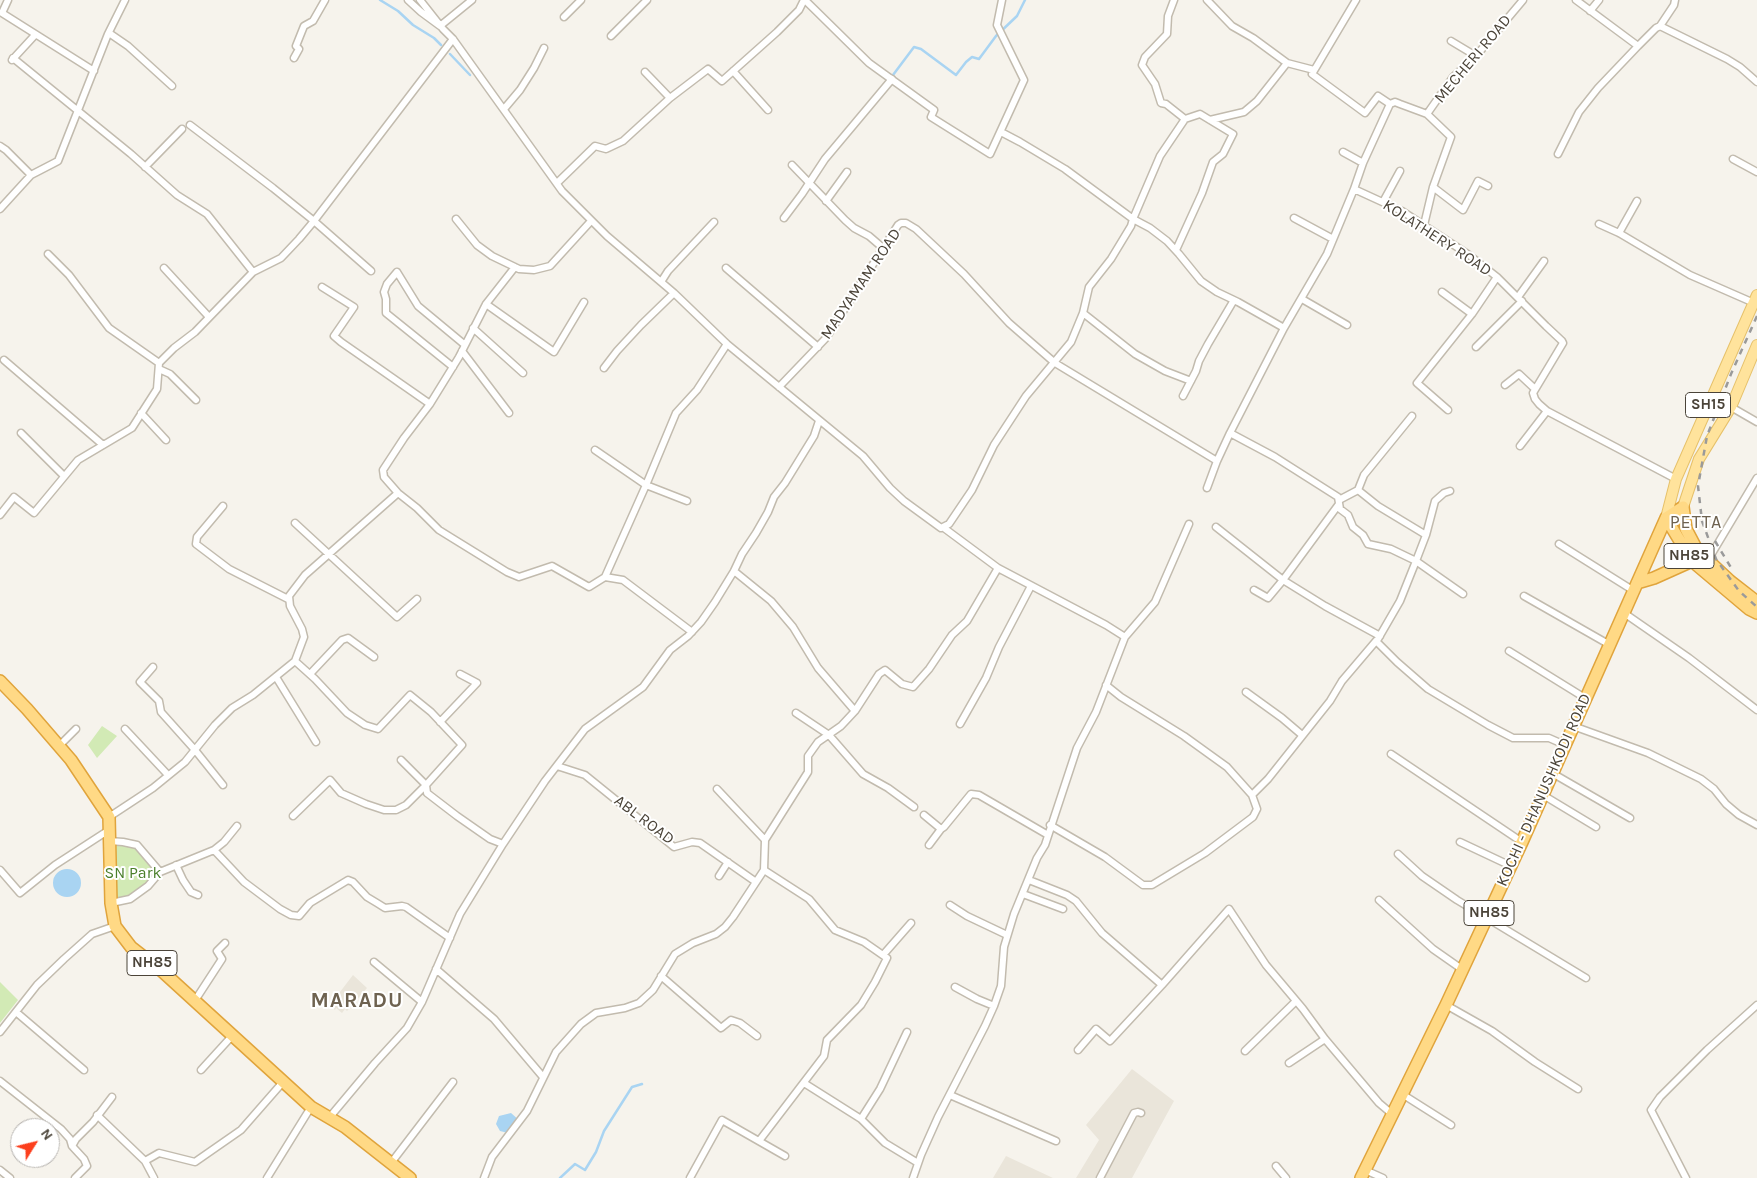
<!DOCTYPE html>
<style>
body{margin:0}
#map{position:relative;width:1757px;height:1178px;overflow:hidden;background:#f6f3ec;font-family:Karla,sans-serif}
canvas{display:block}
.north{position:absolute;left:10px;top:1118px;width:50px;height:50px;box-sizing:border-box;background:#fff;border:1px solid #b7b4b0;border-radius:50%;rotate:54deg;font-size:14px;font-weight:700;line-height:20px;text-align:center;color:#4b4439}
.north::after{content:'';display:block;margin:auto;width:18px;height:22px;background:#fc3f1d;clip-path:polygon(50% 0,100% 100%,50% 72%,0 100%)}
</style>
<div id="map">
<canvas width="1757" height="1178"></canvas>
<div class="north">N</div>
</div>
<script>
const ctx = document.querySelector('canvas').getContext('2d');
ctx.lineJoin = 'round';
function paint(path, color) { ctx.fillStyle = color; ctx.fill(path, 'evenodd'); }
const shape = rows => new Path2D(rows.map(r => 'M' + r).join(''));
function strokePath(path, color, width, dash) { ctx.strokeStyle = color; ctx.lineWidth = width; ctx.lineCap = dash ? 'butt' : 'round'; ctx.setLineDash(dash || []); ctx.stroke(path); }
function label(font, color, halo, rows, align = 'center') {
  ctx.font = font + ' Karla,sans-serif'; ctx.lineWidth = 4; ctx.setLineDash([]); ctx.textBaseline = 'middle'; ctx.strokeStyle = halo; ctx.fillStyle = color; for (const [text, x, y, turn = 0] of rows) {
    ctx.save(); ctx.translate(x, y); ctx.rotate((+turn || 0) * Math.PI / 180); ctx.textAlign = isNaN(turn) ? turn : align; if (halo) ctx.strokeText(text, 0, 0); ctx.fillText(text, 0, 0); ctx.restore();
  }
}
const residential = shape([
 [353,975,367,988,347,1011,345,1009,342,1013,336,1008,335,1010,330,1005],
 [1132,1069,1174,1101,1132,1178,1076,1178,1099,1140,1086,1125],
 [1006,1156,1053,1178,993,1178]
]);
const green = shape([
 [102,726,117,736,97,758,88,745],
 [120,844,130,846,138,849,154,866,152,880,134,895,117,898,114,856,116,846],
 [0,982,18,1000,0,1023]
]);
const water = shape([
 '53 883a14 14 0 1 1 28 0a14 14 0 1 1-28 0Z',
 [511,1113,520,1121,508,1133,500,1131,496,1124,499,1116]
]);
const stream = shape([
 [380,0,398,11,413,25,434,38,441,45],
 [450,54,470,75],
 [893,75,914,47,921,49,956,75,966,62,972,57,979,59,996,36,1017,16,1025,0],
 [560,1178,575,1164,585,1170,596,1152,604,1131,632,1087,642,1084]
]);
const minor = shape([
 [8,0,2,13,94,71],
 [408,0,421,12,440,26,472,0],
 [420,0,443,29,453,39,562,191,607,236,674,293,727,344,863,456,890,488,904,501,941,528,949,524,972,490,994,445,1026,396,1071,342,1083,313,1089,287,1111,259,1131,226,1133,219,1160,156,1185,119,1200,114,1233,134,1223,154,1213,162,1202,193,1176,250],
 [805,0,869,63,934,110,931,117,990,154,1024,80,997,25,1002,0],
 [1174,0,1168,16,1167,34,1145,57,1142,65,1155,84,1161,103,1166,104,1185,119],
 [1207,0,1232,26,1253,38,1287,63,1314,70],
 [1356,0,1312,74,1365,113,1378,96,1390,104,1395,102,1400,104,1427,114],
 [1576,0,1638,46,1656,28,1660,26,1727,59,1740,67,1757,82],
 [1590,11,1599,0],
 [564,17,581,0],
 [1660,26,1674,5,1675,0],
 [109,33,128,46,172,86],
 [611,36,647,0],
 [1451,41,1476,56],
 [13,58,131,154,177,195,207,214,253,272],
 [294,58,299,49,296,46,304,26,313,21,325,0],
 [12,60,35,35],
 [733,71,768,110],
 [645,72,670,98],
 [504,109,520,90,534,68,544,48],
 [1210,120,1244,112,1257,101,1287,63],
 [190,125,273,188,314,221,371,271],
 [1001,132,1020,142,1065,169,1133,219,1150,228,1167,241,1179,254,1201,281,1217,292,1238,302,1284,328],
 [0,146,6,150,31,175],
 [1343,152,1363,163],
 [1558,154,1579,112,1598,88,1638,46],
 [1733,159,1757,172],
 [792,165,845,220,854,228,869,236,883,248],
 [145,167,182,129],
 [557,183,595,146,606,149,623,141,670,98,708,69,722,81,777,32,799,10,804,0],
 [1433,187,1463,210,1478,181,1488,186],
 [1354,189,1363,163,1390,104],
 [826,201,847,172],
 [1383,202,1400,171],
 [0,209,31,175,58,161,108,34,125,0],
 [784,218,802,194,825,159,892,79],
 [1294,218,1333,239],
 [456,219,477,245,492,256,519,269,534,270,550,266,591,221],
 [1599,224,1619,233,1690,275,1754,303],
 [1424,225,1433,187,1451,137,1427,114,1453,77,1476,56,1523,0],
 [1619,233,1637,201],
 [48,254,69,275,109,328,159,363],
 [515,267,486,304,459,357,430,404,404,438,383,470,384,477,398,493,417,508,439,530,507,572,519,577,552,566,589,587,605,577,623,580,692,632],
 [164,268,209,317],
 [726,268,818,347],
 [661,282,668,271,714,222],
 [322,287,354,307,334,336,341,342,430,404],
 [1442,292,1472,314],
 [1518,297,1544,261],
 [1302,299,1347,325],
 [486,304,554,352,584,302],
 [1083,313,1135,354,1165,371,1191,381],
 [473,328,523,373],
 [1476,347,1522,301],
 [462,351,509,413],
 [4,360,103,445],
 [453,367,386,313,386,299,384,292,387,284,397,272,418,306,465,345],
 [604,368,617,351,641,325,674,293],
 [159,369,170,374,196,400],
 [1505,385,1519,374,1535,389],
 [779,387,826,338,898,225,901,223,906,223,916,229,964,274,1009,323,1055,363,1217,461,1230,433],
 [1183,396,1196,371,1199,361,1208,344,1234,300],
 [1731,407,1757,422],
 [1448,410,1417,383,1472,314,1497,277],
 [141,413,166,440],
 [21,433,64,476],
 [1520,446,1547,411],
 [595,450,646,485,687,501],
 [1207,488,1217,461],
 [1358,490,1364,475,1412,416],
 [1450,491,1444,493,1435,501,1426,535,1416,561,1391,549,1368,544,1363,535,1353,527,1348,515,1340,509,1338,497,1275,457,1230,433,1284,328,1327,254,1354,189,1402,211,1469,255,1497,277,1546,326,1562,341,1563,343,1533,393,1535,399,1539,404,1547,411,1676,479],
 [1339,500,1358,490,1378,506,1426,535],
 [223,506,197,537,196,544,229,569,288,599],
 [0,515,14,497,34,513,78,460,132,428,157,389,159,363,174,348,195,332,253,272,281,258,299,239,314,221,453,39],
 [295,523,397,617,417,599],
 [1216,527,1283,580,1325,606,1380,636],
 [1559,544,1634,591],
 [1708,560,1757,478],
 [734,571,771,601,793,627,818,668,855,711],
 [605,577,646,485,676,413,697,390,727,344],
 [1254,590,1268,598,1283,580,1339,504],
 [1524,596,1610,645],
 [1624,613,1689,658,1757,710],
 [1125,637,1155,602,1189,524],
 [1378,639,1400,601,1416,561,1463,594],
 [1509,651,1585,698],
 [295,661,304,637,302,629,290,606,289,596,305,575,398,493],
 [153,667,140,682,159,701,161,712,195,750,223,785],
 [310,674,342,640,348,638,374,657],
 [276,677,316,742],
 [1106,685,1121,697,1184,736,1227,767,1252,795,1268,779,1330,701,1342,681,1376,641,1397,662,1428,689,1488,725,1513,738,1549,738,1565,745],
 [1246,692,1282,718,1302,735],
 [796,713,829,735,863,774,888,788,914,807],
 [440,722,477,683,460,674],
 [960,724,986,678,999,647,1031,586],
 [1573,726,1648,753,1701,779,1714,789,1726,804,1739,815,1757,825],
 [125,729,168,775],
 [59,746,76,729],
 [1391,754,1522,842],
 [557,766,585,775,674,847,692,842,700,843,756,882],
 [1552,773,1630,818],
 [717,789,765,840],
 [1543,795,1596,827],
 [924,815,941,829,944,827,971,794,979,795,1048,835],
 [293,816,330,780,341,793,366,804,384,810,396,810,406,805,426,785,401,760],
 [109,817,153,788,185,762,215,725,232,708,253,695,295,661,315,679,347,713,365,725,378,729,410,695,431,712,462,745,426,785,427,793,457,816,490,839,503,844,545,781,585,729,643,687,670,650,688,636,701,622,715,602,734,571,742,554,756,533,768,512,774,497,785,483,814,436,819,421],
 [1050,825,1105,857,1143,885,1152,885,1205,853,1253,817,1257,809,1252,795],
 [109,841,123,842,137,845,160,872],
 [1460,842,1511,866],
 [929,845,941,829],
 [214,850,224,842,237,826],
 [1398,854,1422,876,1457,900,1586,978],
 [176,865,183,880,191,892,198,895],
 [0,870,20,893,55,865,109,830],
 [719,876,728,862],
 [1029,880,1067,895,1076,901,1102,933,1162,985,1229,909,1266,965,1303,1009,1325,1039,1379,1103,1392,1114],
 [1023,894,1063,909],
 [1379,900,1433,949,1463,970],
 [111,903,130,899,148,886,160,872,214,850,244,882,280,909,291,915,299,916,310,903,348,880,353,882,367,897,377,903,385,908,402,906,406,907,450,938],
 [950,905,967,916,1007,935],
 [883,955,911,923],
 [374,962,422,1002],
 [436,969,494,1019,543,1077],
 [661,976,721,1028,731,1020,740,1023,757,1036],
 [955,987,977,999,994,1006],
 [194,1002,222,959,217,951,225,943],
 [1446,1005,1492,1031,1535,1062,1578,1089],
 [16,1012,84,1070],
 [0,1032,37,985,64,959,92,934,115,926],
 [907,1032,880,1089,861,1119,885,1143,918,1163],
 [1078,1050,1096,1029,1110,1041,1162,985],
 [1245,1051,1296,1001],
 [1289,1063,1325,1039],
 [201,1070,232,1036],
 [0,1081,61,1129,70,1139,72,1146],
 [804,1083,861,1119],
 [1402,1094,1451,1125],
 [950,1095,1056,1141],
 [97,1115,145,1161,154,1178],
 [329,1118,375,1063,407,1028,422,1002,460,914,503,844],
 [759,1141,824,1056,827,1040,861,1005,875,982,887,958,864,942,835,930,809,899,764,870],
 [145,1161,159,1153,195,1162,241,1130,283,1082],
 [391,1163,453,1082],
 [1276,1166,1286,1178],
 [0,1170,10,1178],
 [1365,1170,1383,1178],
 [75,1178,87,1166,84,1159,72,1146,76,1139,93,1122,112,1097],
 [267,1178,311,1107],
 [484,1178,492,1157,527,1111,556,1052,581,1024,596,1013,625,1008,639,1003,653,990,675,954,693,943,716,934,725,927,733,917,764,870,765,840,808,772,808,756,818,742,841,726,855,711,879,674,885,670,902,684,913,687,929,669,952,635,967,621,998,568],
 [690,1178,722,1120,785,1156],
 [913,1178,921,1155,938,1117,985,1026,994,1006,1001,986,1004,947,1014,914,1037,858,1045,845,1077,748,1096,712,1125,637,1106,625,998,568,944,528],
 [1100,1178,1134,1113,1138,1112,1141,1113],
 [1686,1178,1651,1110,1660,1097,1707,1050,1757,1005]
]);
const primary = shape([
 [1683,507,1699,459,1731,407,1757,345],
 [1666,518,1676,479,1757,295]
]);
const trunk = shape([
 [1666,518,1692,561,1749,609,1757,613],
 [1637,583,1654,578,1692,561,1698,556],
 [0,681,27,709,71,760,109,817,111,903,115,926,131,947,163,972,311,1107,345,1127,410,1178],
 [1361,1178,1446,1005,1522,842,1666,518,1683,507,1686,529,1697,550,1730,581,1757,602]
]);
const rail = shape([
 [1757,316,1731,374,1707,436,1698,486,1702,521,1716,559,1739,591,1757,607],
 [1715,541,1733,571]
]);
const shields = [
 [1708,405,45],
 [1689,556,50],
 [1489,913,50],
 [152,963,50]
];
const shieldNames = [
 ["SH15",1708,405],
 ["NH85",1689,556],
 ["NH85",1489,913],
 ["NH85",152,963]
];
const streetNames = [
 ["MECHERI ROAD",1473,59,-50],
 ["KOLATHERY ROAD",1437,238,33],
 ["MADYAMAM ROAD",861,284,-56],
 ["KOCHI - DHANUSHKODI ROAD",1544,790,-66],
 ["ABL ROAD",644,820,37]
];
const parkNames = [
 ["SN Park",133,873]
];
const neighbourhoodNames = [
 ["PETTA",1696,523]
];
const districtNames = [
 ["MARADU",357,1001]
];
paint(residential, '#eae5da');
paint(green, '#d2eab5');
paint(water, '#a9d4f2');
strokePath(stream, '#a9d4f2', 2.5);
strokePath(minor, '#c2bbae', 9);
strokePath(primary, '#e6c16a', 12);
strokePath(trunk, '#e0a43c', 14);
strokePath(minor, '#fff', 6);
strokePath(primary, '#ffe39c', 10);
strokePath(trunk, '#ffd985', 11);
strokePath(rail, '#9a9a9a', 2.5, [6, 6]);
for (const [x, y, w] of shields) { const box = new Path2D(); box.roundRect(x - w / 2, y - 12.5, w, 25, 4); ctx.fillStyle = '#fff'; ctx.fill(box); strokePath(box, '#4b4439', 1); }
label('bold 15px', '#4b4439', null, shieldNames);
label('16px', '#4b4439', '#fff', streetNames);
label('16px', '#4a7f2a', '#fff', parkNames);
ctx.letterSpacing = '1px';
label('18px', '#6e6250', '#fff', neighbourhoodNames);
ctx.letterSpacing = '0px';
ctx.letterSpacing = '1px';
label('bold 21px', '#6e6250', '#fff', districtNames);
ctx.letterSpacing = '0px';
</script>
